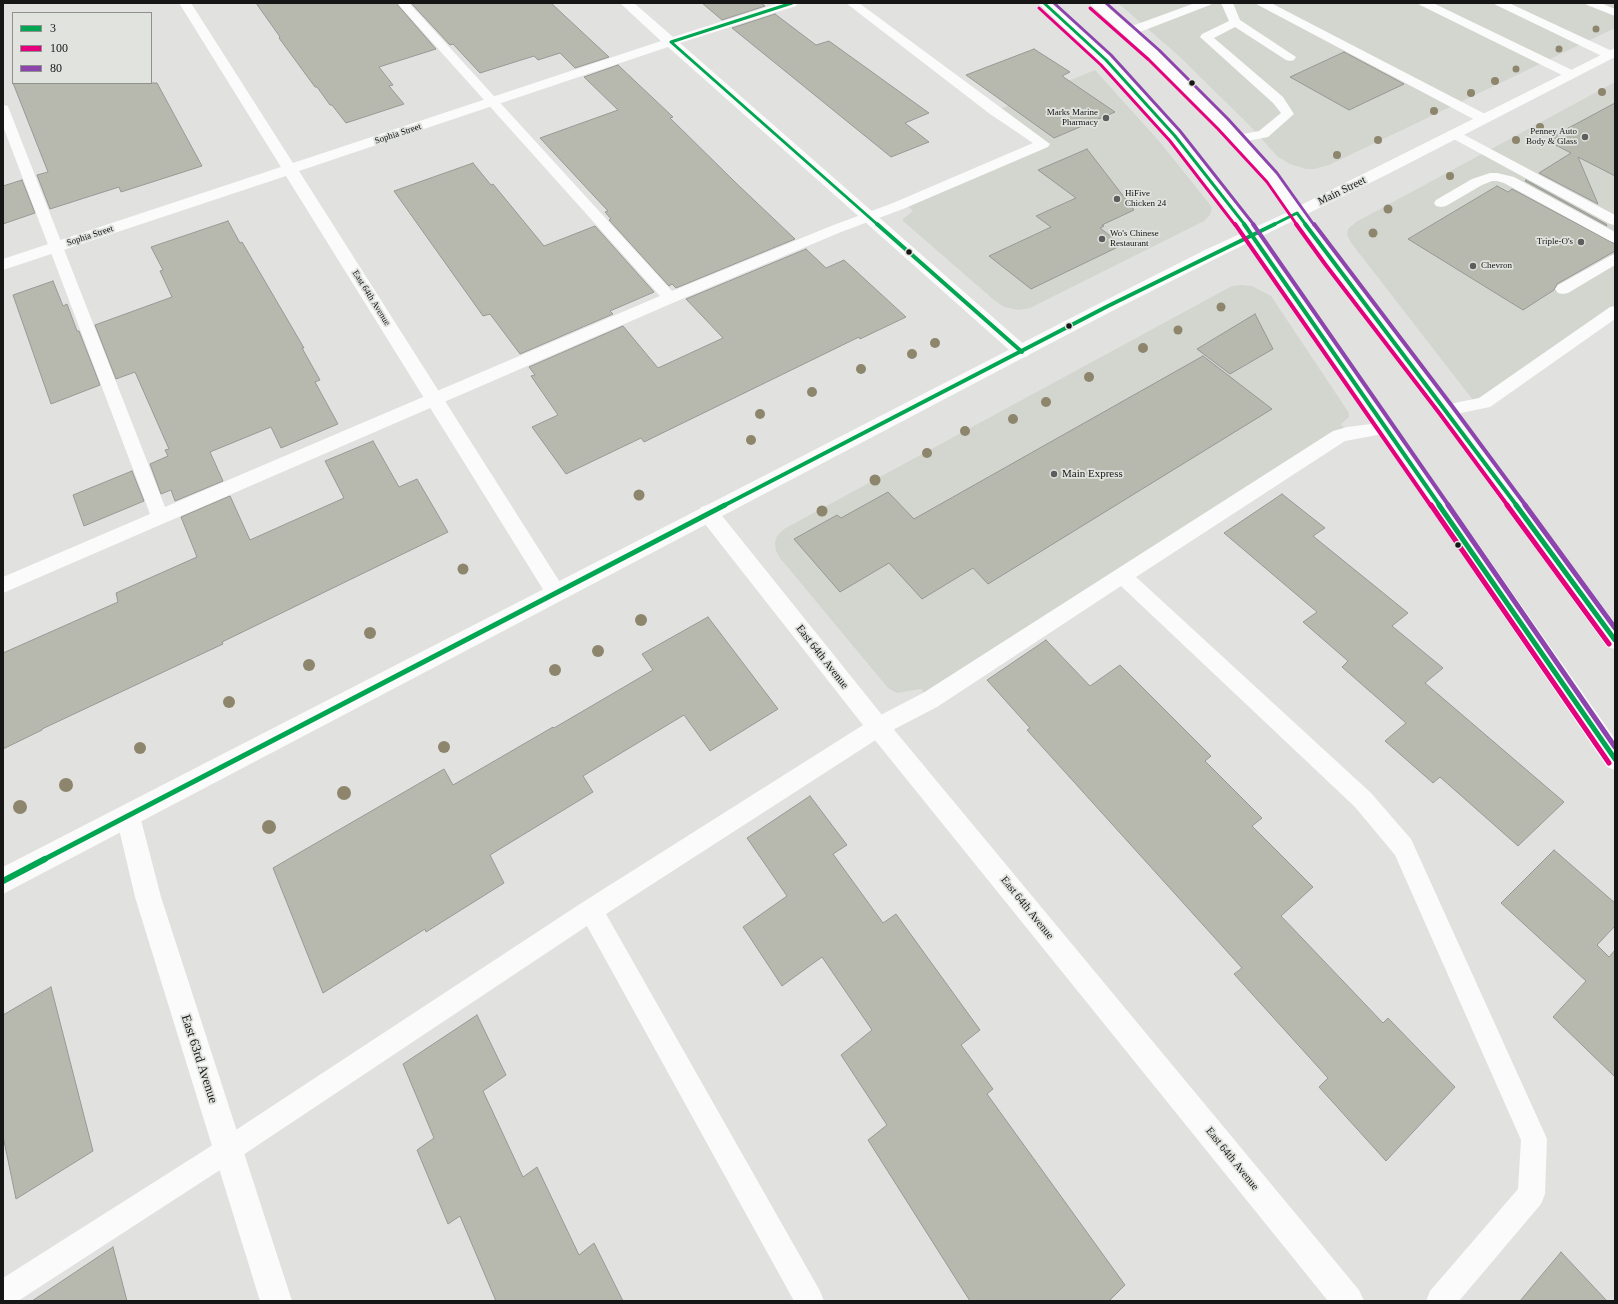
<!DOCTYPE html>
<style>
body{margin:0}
#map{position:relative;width:1618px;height:1304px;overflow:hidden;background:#e1e2e0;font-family:"Times New Roman",serif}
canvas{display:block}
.frame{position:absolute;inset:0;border:4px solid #151615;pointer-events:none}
.legend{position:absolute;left:12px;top:12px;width:140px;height:72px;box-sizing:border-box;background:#e1e3df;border:1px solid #8f918e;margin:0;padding:5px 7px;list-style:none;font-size:12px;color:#151615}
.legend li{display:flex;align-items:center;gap:8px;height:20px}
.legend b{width:20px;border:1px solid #8f918e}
</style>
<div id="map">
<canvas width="1618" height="1304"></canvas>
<div class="frame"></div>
<ul class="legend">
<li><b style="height:5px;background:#00a651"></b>3</li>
<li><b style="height:5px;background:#e5007d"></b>100</li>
<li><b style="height:5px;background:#8e44ad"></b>80</li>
</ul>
</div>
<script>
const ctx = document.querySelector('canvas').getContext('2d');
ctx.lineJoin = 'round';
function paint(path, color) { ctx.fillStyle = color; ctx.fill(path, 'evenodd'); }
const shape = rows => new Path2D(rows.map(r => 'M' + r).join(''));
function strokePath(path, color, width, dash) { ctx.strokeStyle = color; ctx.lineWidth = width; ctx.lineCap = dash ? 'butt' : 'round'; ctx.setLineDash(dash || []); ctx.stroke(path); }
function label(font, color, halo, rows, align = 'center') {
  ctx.font = font + ' "Times New Roman",serif'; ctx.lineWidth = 3.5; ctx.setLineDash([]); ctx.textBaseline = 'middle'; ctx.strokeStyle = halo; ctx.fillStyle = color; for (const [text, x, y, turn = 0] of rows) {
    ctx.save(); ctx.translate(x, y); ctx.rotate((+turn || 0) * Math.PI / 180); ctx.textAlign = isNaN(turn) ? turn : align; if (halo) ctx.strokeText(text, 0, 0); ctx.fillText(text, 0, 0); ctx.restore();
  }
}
const built = shape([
 [1118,3,1615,3,1615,28,1329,165,1314,169,1306,169,1290,164,1278,157,1249,125,1180,57],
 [1095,70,1159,141,1208,202,1212,208,1210,215,1204,221,1030,308,1019,310,1004,307,994,300,903,221,903,219,913,211,905,203,1043,144,995,111],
 [1615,82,1615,311,1476,404,1352,244,1347,235,1348,229,1356,222],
 [1241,285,1252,286,1271,296,1349,413,1349,417,1341,424,1347,433,930,700,921,689,897,693,888,688,780,558,776,551,775,543,777,536,784,529,1232,286]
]);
const building = shape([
 [256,3,396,3,436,49,379,67,393,85,389,86,404,104,346,123,332,105,330,105,317,87,315,87,279,38,280,37,256,3],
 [411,3,551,3,609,57,575,68,560,53,538,60,534,56,480,73,453,44,450,45,411,3],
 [702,3,761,3,765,6,722,20,702,3],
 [775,14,816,45,829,41,929,113,905,123,929,142,891,157,732,28,775,14],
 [1034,49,1070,72,1062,76,1115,112,1054,138,966,75,1034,49],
 [1344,52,1404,84,1349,110,1290,77,1344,52],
 [618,65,673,117,670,118,735,182,795,239,676,288,672,284,669,286,609,220,611,219,605,212,608,211,540,138,618,110,584,77,618,65],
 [13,83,157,83,202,166,121,192,119,187,50,209,37,175,48,172,13,83],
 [1615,103,1615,176,1578,157,1598,204,1539,173,1571,153,1546,140,1615,103],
 [1087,149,1134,210,1102,225,1104,226,1100,228,1122,245,1031,289,989,256,1051,227,1036,216,1076,198,1038,170,1087,149],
 [473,163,491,185,493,184,544,246,595,226,654,292,610,311,613,314,520,354,490,314,483,316,394,191,473,163],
 [22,180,35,213,3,224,3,186,22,180],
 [1526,180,1606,224,1607,226,1525,181,1526,180],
 [1497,186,1508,192,1512,189,1615,244,1615,251,1557,284,1554,290,1523,310,1408,239,1497,186],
 [228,221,240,243,242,242,304,348,302,348,320,380,315,382,338,424,281,448,271,427,210,452,223,481,175,501,171,490,161,494,150,464,168,456,165,450,169,449,135,372,116,379,95,325,172,297,160,271,163,270,151,247,228,221],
 [806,249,826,268,844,260,906,317,860,339,859,337,644,442,641,438,566,474,532,427,558,415,531,376,535,375,529,367,623,326,658,368,723,338,686,299,806,249],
 [53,281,63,306,67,304,77,331,79,331,100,385,51,404,13,295,53,281],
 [1255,314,1273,349,1230,374,1197,349,1255,314],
 [1203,356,1272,409,988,584,973,568,922,599,889,563,840,592,794,539,837,515,841,518,888,492,914,519,1203,356],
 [373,441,399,487,417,479,448,532,222,642,223,644,42,729,42,730,3,749,3,653,118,602,116,593,197,557,181,517,230,496,250,540,344,498,325,461,373,441],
 [132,471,144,501,84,526,73,495,132,471],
 [1282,494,1325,528,1313,536,1408,613,1392,626,1443,668,1425,683,1564,802,1518,846,1440,777,1433,783,1385,741,1406,723,1342,667,1348,661,1303,622,1317,612,1224,533,1282,494],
 [708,617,778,709,710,751,684,715,583,776,593,792,490,855,504,883,426,932,425,929,323,993,273,868,444,769,453,785,553,727,554,728,653,670,642,654,708,617],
 [1046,640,1090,686,1120,665,1211,756,1205,761,1262,818,1252,826,1313,887,1281,916,1383,1023,1388,1018,1455,1087,1386,1161,1319,1087,1328,1078,1234,974,1242,968,1027,730,1030,728,987,680,1046,640],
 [810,796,847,845,833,854,883,923,896,914,980,1030,961,1045,993,1089,987,1094,1125,1285,1109,1301,970,1301,868,1140,887,1125,841,1055,872,1030,822,957,782,986,743,927,787,896,747,838,810,796],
 [1554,850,1615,903,1615,926,1597,945,1609,957,1615,950,1615,1077,1553,1017,1586,981,1501,903,1554,850],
 [51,987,93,1151,16,1199,3,1136,3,1015,51,987],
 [477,1015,506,1075,483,1091,523,1177,537,1167,579,1255,594,1243,623,1301,496,1301,460,1216,448,1224,417,1150,434,1138,403,1064,477,1015],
 [113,1247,127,1301,32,1301,113,1247],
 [1561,1252,1607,1301,1520,1301,1561,1252]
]);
const service = shape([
 [397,3,409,3,672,291,831,226,893,203,1033,143,990,114,846,3,859,3,1050,144,1048,147,903,209,841,232,675,302,3,593,3,577,150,514,3,126,3,105,8,106,9,109,165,507,660,296,397,3],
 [1195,3,1212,3,1210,5,1132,35,1124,35,1122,32,1124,29,1195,3],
 [1221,3,1233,3,1240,20,1296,57,1294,60,1290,61,1286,60,1235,27,1214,38,1283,97,1294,114,1268,137,1237,143,1232,142,1230,139,1232,136,1259,131,1281,113,1273,103,1200,37,1202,34,1229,21,1221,3],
 [1256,3,1271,3,1489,116,1491,119,1489,122,1484,123,1479,122,1258,5,1256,3],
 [1418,3,1433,3,1574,71,1576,74,1574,77,1570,78,1566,77,1420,5,1418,3],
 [1494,3,1509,3,1614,52,1615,57,1610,59,1606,58,1496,5,1494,3],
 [1585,3,1601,3,1615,9,1615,16,1587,5,1585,3],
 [1455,130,1615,215,1615,225,1610,224,1450,137,1448,134,1450,131,1455,130],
 [1490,173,1497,173,1514,177,1615,232,1615,243,1610,241,1504,183,1497,181,1492,181,1482,185,1446,206,1441,207,1436,206,1434,203,1436,200,1472,179,1490,173],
 [1615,254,1615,265,1568,293,1563,294,1558,293,1555,289,1558,285,1610,256,1615,254],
 [1615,306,1615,319,1490,407,1446,416,1440,414,1438,410,1440,406,1479,398,1610,307,1615,306],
 [1387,422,1393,424,1396,428,1393,432,1345,441,1136,577,1371,793,1411,839,1543,1130,1547,1139,1545,1194,1541,1204,1459,1301,1426,1301,1430,1291,1518,1189,1521,1140,1395,855,1355,807,1121,586,937,707,885,734,606,914,820,1291,824,1301,794,1301,587,926,237,1159,18,1301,3,1301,3,1278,219,1141,583,902,871,720,923,693,1333,431,1347,427,1387,422]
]);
const minor = shape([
 [179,3,191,3,293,163,661,41,620,3,634,3,673,37,779,3,798,3,796,6,680,43,1028,348,1031,352,1028,356,1022,358,1016,356,668,47,299,171,563,587,567,593,563,599,556,602,549,599,286,176,3,270,3,259,281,167,179,3],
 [708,505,715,507,886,720,1359,1290,1364,1301,1328,1301,870,734,701,519,698,513,701,507,708,505],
 [128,804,137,808,140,816,161,897,292,1301,260,1301,135,897,116,816,119,808,128,804]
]);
const tertiary = shape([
 [1615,48,1615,57,1390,173,1303,216,1297,218,1291,216,1289,213,1291,210,1615,48]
]);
const secondary = shape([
 [1297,208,1303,210,1305,213,1303,216,1219,257,1114,310,3,894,3,867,1102,302,1207,249,1297,208]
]);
const primary = shape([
 [1038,3,1051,3,1111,57,1180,133,1258,230,1615,739,1615,770,1607,767,1246,238,1170,139,1101,63,1038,3],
 [1089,3,1103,3,1159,52,1228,121,1277,175,1337,256,1453,405,1615,623,1615,649,1607,647,1439,415,1325,264,1267,181,1218,127,1149,58,1089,3]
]);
const bus1Far3 = shape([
 [1044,3,1106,60,1175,136,1245,225],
 [671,42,878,225],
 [671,42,792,3],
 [1273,225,1297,213,1306,225]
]);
const bus1Far2 = shape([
 [877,224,1022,352],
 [1244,224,1440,506],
 [1305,224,1517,506],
 [723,506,1108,306,1275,224]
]);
const bus1Far1 = shape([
 [1439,505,1615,759],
 [1516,505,1615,640],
 [43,860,725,505]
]);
const bus1 = shape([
 [3,881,45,859]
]);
const bus2Far2 = shape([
 [1039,8,1101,65,1170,141,1235,225],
 [1090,8,1149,60,1218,129,1267,182,1297,225]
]);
const bus2Far1 = shape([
 [1235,224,1431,506],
 [1296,224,1325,264,1440,414,1508,506]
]);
const bus2 = shape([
 [1431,505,1609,763],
 [1507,505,1609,644]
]);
const bus3Far2 = shape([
 [1054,3,1111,55,1180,131,1254,225],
 [1106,3,1159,50,1228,119,1277,173,1314,225]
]);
const bus3Far1 = shape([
 [1253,224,1449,506],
 [1314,224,1452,406,1526,506]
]);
const bus3 = shape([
 [1448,505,1615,747],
 [1525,505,1615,628]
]);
const trees = [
 [1596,29,3.5],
 [1559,49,3.5],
 [1516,69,3.5],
 [1495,81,4],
 [1602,92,4],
 [1471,93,4],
 [1434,111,4],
 [1540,127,4],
 [1378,140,4],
 [1516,140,4],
 [1337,155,4],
 [1450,176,4],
 [1388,209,4.5],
 [1373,233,4.5],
 [1221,307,4.5],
 [1178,330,4.5],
 [935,343,5],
 [1143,348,5],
 [912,354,5],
 [861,369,5],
 [1089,377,5],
 [812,392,5],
 [1046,402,5],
 [760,414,5],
 [1013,419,5],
 [965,431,5],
 [751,440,5],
 [927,453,5],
 [875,480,5.5],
 [639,495,5.5],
 [822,511,5.5],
 [463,569,5.5],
 [641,620,6],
 [370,633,6],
 [598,651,6],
 [309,665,6],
 [555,670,6],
 [229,702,6],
 [444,747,6],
 [140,748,6],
 [66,785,7],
 [344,793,7],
 [20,807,7],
 [269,827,7]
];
const markers = [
 [1192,83,3.5,"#151615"],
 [1106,118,4,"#5c5d5c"],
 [1585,137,4,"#5c5d5c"],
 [1117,199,4,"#5c5d5c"],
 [1102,239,4,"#5c5d5c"],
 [1581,242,4,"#5c5d5c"],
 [909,252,3.5,"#151615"],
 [1473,266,4,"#5c5d5c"],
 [1069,326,3.5,"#151615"],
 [1054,474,4,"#5c5d5c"],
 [1458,545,3.5,"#151615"]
];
const farPoinames = [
 ["Marks Marine",1098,113],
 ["Pharmacy",1098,123],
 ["Penney Auto",1577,132],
 ["Body & Glass",1577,142],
 ["HiFive",1125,194,"left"],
 ["Chicken 24",1125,204,"left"],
 ["Wo's Chinese",1110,234,"left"],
 ["Restaurant",1110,244,"left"],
 ["Triple-O's",1573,242],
 ["Chevron",1481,266,"left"]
];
const farStreetnames = [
 ["Sophia Street",398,134,-18],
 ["Sophia Street",90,236,-18],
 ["East 64th Avenue",371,298,58]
];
const streetNames = [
 ["Main Street",1342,191,-26],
 ["East 64th Avenue",822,657,52],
 ["East 64th Avenue",1027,908,51],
 ["East 64th Avenue",1232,1159,51]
];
const poiNames = [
 ["Main Express",1062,474]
];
const nearStreetnames = [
 ["East 63rd Avenue",199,1059,72]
];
paint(built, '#d2d6cf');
paint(building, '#b8b9ae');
strokePath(building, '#989896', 1);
paint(service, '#fafbfa');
paint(minor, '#fafbfa');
paint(tertiary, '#fafbfa');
paint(secondary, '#fafbfa');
paint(primary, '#fafbfa');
strokePath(bus1Far3, '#00a651', 3);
strokePath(bus1Far2, '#00a651', 4);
strokePath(bus1Far1, '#00a651', 5);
strokePath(bus1, '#00a651', 6);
strokePath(bus2Far2, '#e5007d', 3);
strokePath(bus2Far1, '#e5007d', 4);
strokePath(bus2, '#e5007d', 5);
strokePath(bus3Far2, '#8e44ad', 3);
strokePath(bus3Far1, '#8e44ad', 4);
strokePath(bus3, '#8e44ad', 5);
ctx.fillStyle = '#8d866d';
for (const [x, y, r] of trees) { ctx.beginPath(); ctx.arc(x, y, r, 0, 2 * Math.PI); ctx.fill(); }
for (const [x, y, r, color] of markers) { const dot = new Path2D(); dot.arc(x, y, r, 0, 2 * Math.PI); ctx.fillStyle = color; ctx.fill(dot); strokePath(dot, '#e1e3df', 1.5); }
label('9px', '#151615', '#e1e3df', farPoinames, 'right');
label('9px', '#151615', '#e1e3df', farStreetnames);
label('11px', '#151615', '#e1e3df', streetNames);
label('11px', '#151615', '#e1e3df', poiNames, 'left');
label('13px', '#151615', '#e1e3df', nearStreetnames);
</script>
